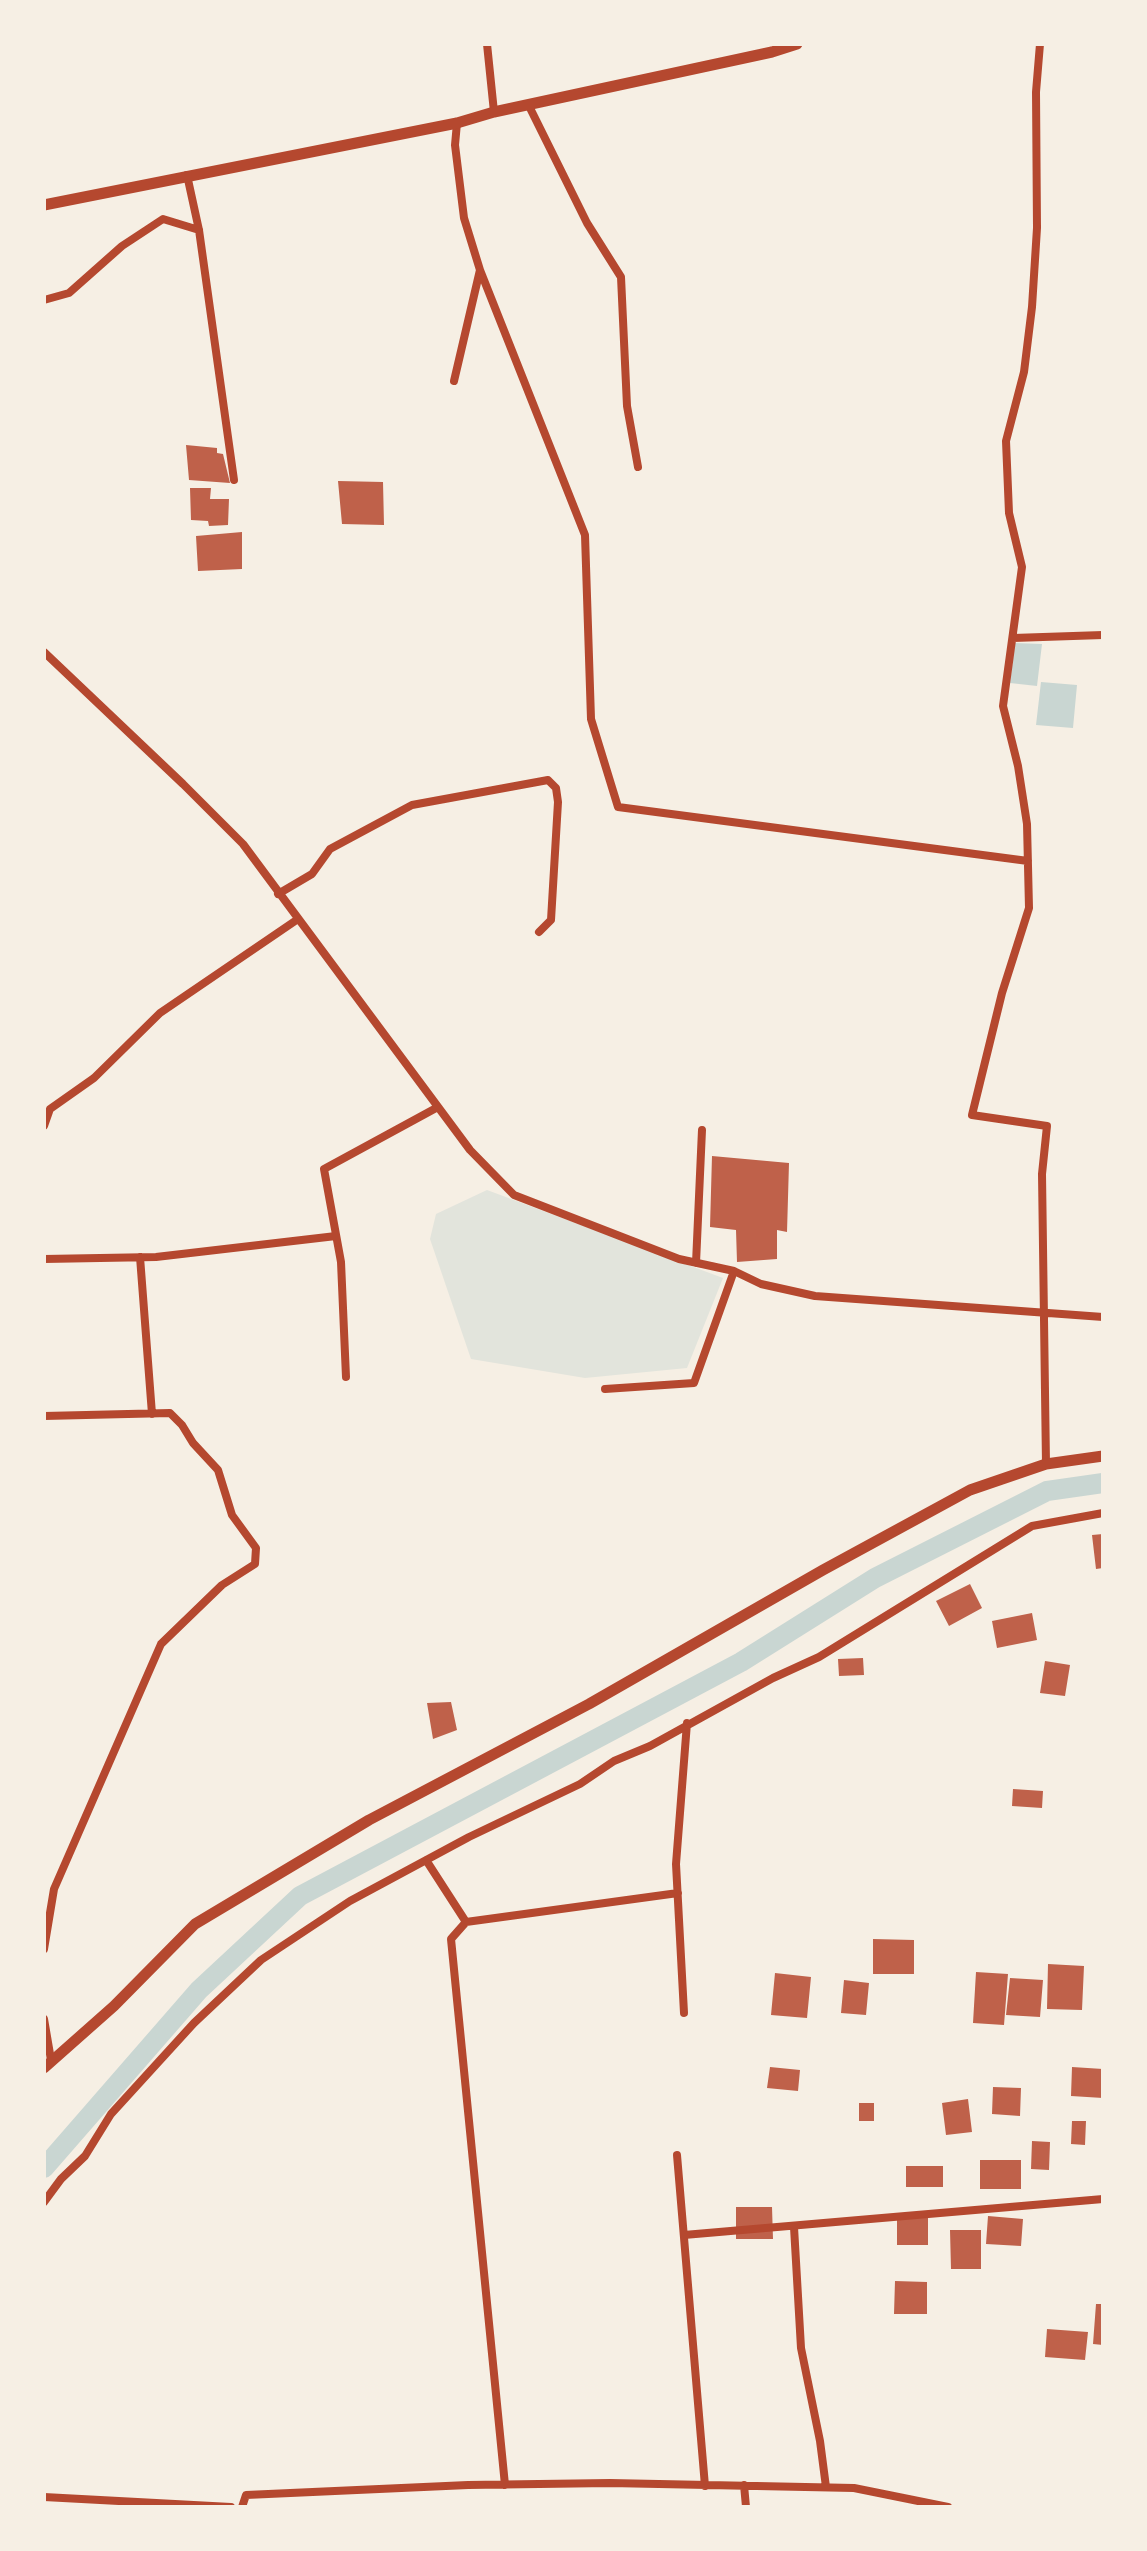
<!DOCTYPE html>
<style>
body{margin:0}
#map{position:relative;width:1147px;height:2551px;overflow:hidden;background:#f6efe4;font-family:Roboto,sans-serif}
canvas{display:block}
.frame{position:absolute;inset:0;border:46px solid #f6efe4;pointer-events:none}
</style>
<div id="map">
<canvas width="1147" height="2551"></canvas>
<div class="frame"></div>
</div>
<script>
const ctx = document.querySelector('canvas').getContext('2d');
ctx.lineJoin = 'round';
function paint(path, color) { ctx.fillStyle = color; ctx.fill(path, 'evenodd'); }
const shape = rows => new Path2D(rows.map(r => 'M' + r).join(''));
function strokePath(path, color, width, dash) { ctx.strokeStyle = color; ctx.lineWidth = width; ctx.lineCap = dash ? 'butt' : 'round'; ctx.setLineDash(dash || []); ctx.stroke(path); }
const green = shape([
 [487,1190,723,1278,687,1368,585,1378,471,1359,430,1239,436,1214]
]);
const water = shape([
 [1015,643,1042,644,1037,686,1010,683],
 [1041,682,1077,685,1073,728,1036,725]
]);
const canal = shape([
 [44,2168,199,1990,300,1896,741,1662,875,1578,1047,1491,1103,1483]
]);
const building = shape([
 [186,445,217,448,217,453,223,454,230,483,189,480],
 [338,481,383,482,384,525,342,524],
 [190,488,211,488,210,499,229,499,228,525,209,526,208,521,191,520],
 [242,532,242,569,198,571,196,536],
 [712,1156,789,1163,787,1232,777,1230,777,1259,737,1262,736,1230,710,1227],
 [1103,1534,1103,1568,1096,1569,1092,1535],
 [970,1584,982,1608,949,1626,936,1601],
 [1032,1613,1037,1640,997,1648,992,1621],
 [863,1658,864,1675,839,1676,838,1659],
 [1045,1661,1070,1665,1065,1696,1040,1693],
 [451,1702,457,1730,433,1739,427,1703],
 [1013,1789,1043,1791,1042,1808,1012,1806],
 [873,1939,914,1940,914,1974,873,1974],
 [1048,1964,1084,1966,1082,2010,1047,2009],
 [976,1972,1008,1974,1004,2025,973,2023],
 [775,1973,811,1977,807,2018,771,2015],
 [1010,1978,1043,1980,1040,2017,1006,2015],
 [844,1980,869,1983,866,2015,841,2013],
 [770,2067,800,2070,798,2091,767,2088],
 [1072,2067,1103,2069,1103,2098,1071,2096],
 [993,2087,1021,2088,1020,2116,992,2114],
 [968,2099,972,2132,946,2135,942,2103],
 [859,2103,874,2103,874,2121,859,2121],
 [1072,2121,1086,2121,1085,2145,1071,2144],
 [1032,2141,1050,2142,1049,2170,1031,2169],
 [980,2160,1021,2160,1021,2189,980,2189],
 [906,2166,943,2166,943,2187,906,2187],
 [736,2207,772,2207,773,2239,736,2239],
 [897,2214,928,2214,928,2245,897,2245],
 [988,2216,1023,2219,1021,2246,986,2244],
 [950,2230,981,2230,981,2269,951,2269],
 [895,2281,927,2282,927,2314,894,2314],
 [1096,2304,1103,2304,1103,2345,1093,2344],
 [1047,2329,1088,2332,1085,2360,1045,2357]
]);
const minor = shape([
 [487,44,494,112],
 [1040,44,1036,92,1037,228,1032,307,1024,372,1006,441,1009,513,1022,567,1003,706,1018,766,1027,824,1029,908,1002,993,972,1115,1047,1126,1042,1174,1046,1464],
 [529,106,587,223,621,277,627,406,638,467],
 [187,175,199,230,234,480],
 [480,270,585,535,591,719,618,807,1028,861],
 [44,300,69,293,122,246,163,219,199,230],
 [454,381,480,270,464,218,455,145,457,123],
 [1013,638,1103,635],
 [44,652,183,784,243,844,470,1150,514,1195,679,1259,734,1271,761,1284,815,1296,1103,1317],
 [278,894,312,874,330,849,412,805,548,780,556,788,558,802,551,920,539,932],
 [44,1126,50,1109,94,1078,160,1013,298,919],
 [140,1257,152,1414],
 [44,1259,156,1257,336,1236],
 [696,1263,702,1130],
 [346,1377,341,1262,324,1169,438,1107],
 [605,1389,694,1383,734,1271],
 [44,1416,170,1413,182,1425,193,1443,218,1470,232,1515,256,1548,255,1564,222,1585,161,1644,54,1889,44,1949],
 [426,1860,466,1922,451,1939,505,2485],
 [466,1922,678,1893],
 [684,2013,676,1864,687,1723],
 [44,2019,51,2060],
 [677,2155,705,2486],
 [44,2202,61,2179,85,2156,111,2114,194,2023,261,1960,350,1901,469,1837,580,1784,614,1761,650,1746,773,1678,819,1657,1032,1526,1103,1513],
 [794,2227,801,2348,820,2441,826,2487],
 [684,2235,1103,2199],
 [744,2485,746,2507],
 [44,2497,231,2507],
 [242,2507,246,2495,468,2485,610,2483,854,2488,948,2507]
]);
const secondary = shape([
 [44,205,457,123,494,112,772,52,797,44],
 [44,2068,114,2006,195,1924,369,1820,589,1704,823,1570,970,1490,1046,1464,1103,1456]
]);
paint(green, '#e2e4dc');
paint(water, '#c9d6d2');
strokePath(canal, '#c9d6d2', 20);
paint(building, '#bf614a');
strokePath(minor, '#b5482f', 8);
strokePath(secondary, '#b5482f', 11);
</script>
